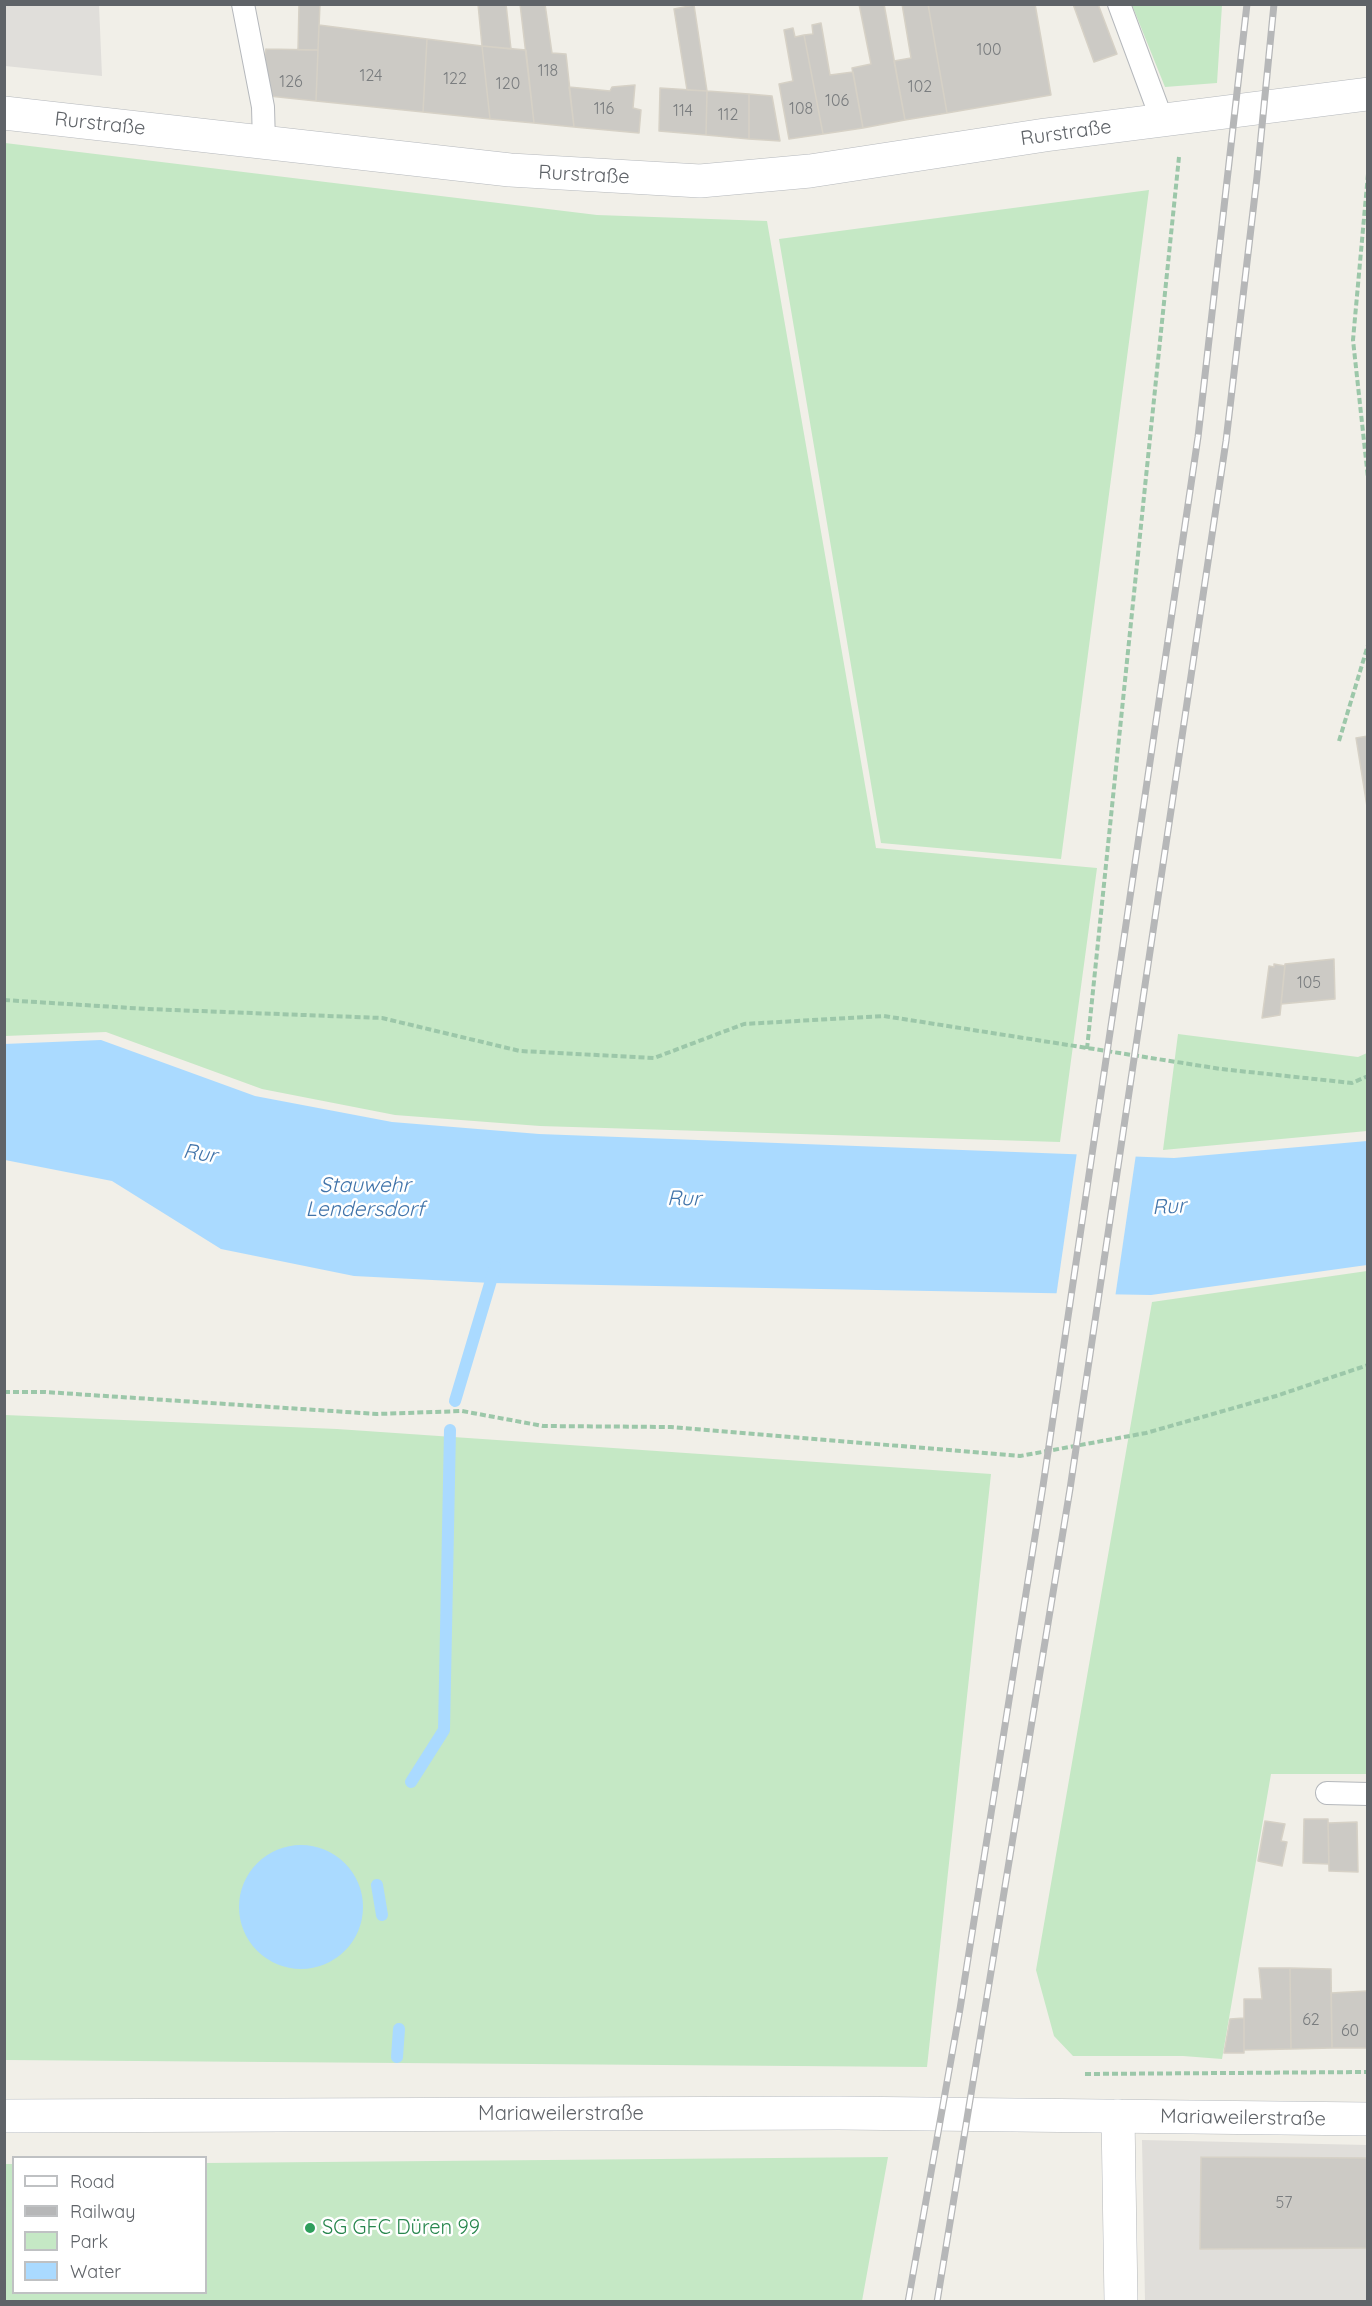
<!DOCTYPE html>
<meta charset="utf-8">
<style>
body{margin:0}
#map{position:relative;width:1372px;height:2306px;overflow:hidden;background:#f1efe8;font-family:Quicksand,sans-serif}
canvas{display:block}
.frame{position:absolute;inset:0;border:6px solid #5f6368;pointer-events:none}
.legend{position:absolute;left:12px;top:2156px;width:195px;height:138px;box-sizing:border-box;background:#fff;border:2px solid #bfc1c3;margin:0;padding:8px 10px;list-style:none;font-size:18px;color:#5f6368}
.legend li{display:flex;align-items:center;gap:12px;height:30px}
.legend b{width:30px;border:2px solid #bfc1c3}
</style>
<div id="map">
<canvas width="1372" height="2306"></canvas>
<div class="frame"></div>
<ul class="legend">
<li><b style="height:8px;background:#fff"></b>Road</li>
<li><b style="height:8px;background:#b6b7b8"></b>Railway</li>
<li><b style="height:16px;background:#c5e8c5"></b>Park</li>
<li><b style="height:16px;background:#aadaff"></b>Water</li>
</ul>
</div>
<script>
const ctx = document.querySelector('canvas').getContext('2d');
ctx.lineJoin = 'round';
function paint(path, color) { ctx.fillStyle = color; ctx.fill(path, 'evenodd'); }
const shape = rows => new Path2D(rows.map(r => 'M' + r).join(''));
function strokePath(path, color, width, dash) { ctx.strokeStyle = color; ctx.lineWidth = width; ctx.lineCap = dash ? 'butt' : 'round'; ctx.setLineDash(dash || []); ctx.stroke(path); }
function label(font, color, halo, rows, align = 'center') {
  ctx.font = font + ' Quicksand,sans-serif'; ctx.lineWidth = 5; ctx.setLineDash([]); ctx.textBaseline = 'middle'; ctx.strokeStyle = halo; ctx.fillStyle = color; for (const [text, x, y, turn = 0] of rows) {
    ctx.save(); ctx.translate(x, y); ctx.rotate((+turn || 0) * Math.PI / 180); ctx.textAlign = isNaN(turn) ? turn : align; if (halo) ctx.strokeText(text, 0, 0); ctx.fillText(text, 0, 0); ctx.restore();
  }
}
const industrial = shape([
 [5,4,99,5,102,76,5,66],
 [1142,2140,1367,2145,1367,2301,1145,2301]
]);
const green = shape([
 [1132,5,1222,5,1217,83,1165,87],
 [5,143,597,215,767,221,876,848,1097,868,1060,1142,540,1126,395,1115,262,1089,106,1032,5,1036],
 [1149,190,1061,859,881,843,779,239],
 [1178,1034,1358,1057,1367,1053,1367,1131,1163,1150],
 [1367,1271,1367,1774,1271,1774,1222,2059,1183,2056,1073,2056,1054,2036,1036,1970,1152,1302],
 [5,1415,337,1429,991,1474,927,2067,5,2060],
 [888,2157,862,2301,5,2301,5,2164,13,2164,14,2292,206,2292,206,2163]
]);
const water = shape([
 [101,1040,255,1096,392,1122,539,1134,1174,1158,1367,1141,1367,1265,1151,1295,491,1283,354,1276,221,1249,112,1181,5,1160,4,1044],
 '239 1907a62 62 0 1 1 124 0a62 62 0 1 1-124 0Z'
]);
const pier = shape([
 [1077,1152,1136,1154,1115,1298,1056,1297]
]);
const stream = shape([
 [455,1401,495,1267],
 [411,1782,444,1730,450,1430],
 [377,1885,382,1915],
 [397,2057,399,2029]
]);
const building = shape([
 [299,4,320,4,318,50,298,50,299,4],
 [506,4,511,49,482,46,478,4,506,4],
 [520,4,545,4,552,53,566,54,574,127,534,123,520,4],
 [859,4,884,4,905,120,863,128,852,68,871,64,859,4],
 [902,4,928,4,947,113,905,120,894,61,911,58,902,4],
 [928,4,1035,4,1051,95,947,113,928,4],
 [1073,4,1098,4,1117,54,1094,62,1073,4],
 [694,5,707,91,687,90,674,9,694,5],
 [821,23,830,75,853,72,863,128,823,134,804,35,813,34,812,25,821,23],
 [319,25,427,39,423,112,316,101,319,25],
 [793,28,795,37,804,35,823,134,789,139,779,84,793,81,784,30,793,28],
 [427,39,482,46,490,119,423,112,427,39],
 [482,46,526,50,534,123,490,119,482,46],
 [266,49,318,50,316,101,269,96,262,69,266,49],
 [635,85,633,108,641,110,639,133,574,127,569,87,610,91,612,87,635,85],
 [660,88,707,91,706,135,659,131,660,88],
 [707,91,749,94,749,139,706,135,707,91],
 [749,94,772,96,780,141,749,139,749,94],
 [1368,736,1368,813,1356,738,1368,736],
 [1334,959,1335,999,1281,1004,1285,964,1334,959],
 [1274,964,1285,966,1280,1015,1262,1018,1269,966,1274,967,1274,964],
 [1304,1819,1328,1819,1329,1864,1303,1863,1304,1819],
 [1265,1821,1285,1824,1281,1841,1287,1842,1282,1866,1258,1861,1265,1821],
 [1357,1822,1358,1872,1329,1871,1328,1823,1357,1822],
 [1259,1968,1290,1968,1291,2049,1244,2050,1244,1999,1262,1999,1259,1968],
 [1290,1968,1331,1969,1332,2048,1291,2049,1290,1968],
 [1367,1991,1368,2048,1332,2048,1331,1993,1367,1991],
 [1244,2018,1244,2053,1224,2053,1230,2019,1244,2018],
 [1201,2157,1368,2158,1368,2248,1200,2249,1201,2157]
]);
const path = shape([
 [1368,174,1353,340,1368,478],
 [1339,741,1368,645],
 [4,1000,147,1009,382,1018,520,1051,654,1058,744,1024,884,1016,1221,1069,1352,1083,1368,1076],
 [1087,1049,1179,157],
 [4,1392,45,1392,377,1414,462,1411,543,1426,671,1427,1020,1456,1146,1433,1276,1396,1368,1365],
 [1085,2074,1368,2072]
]);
const service = shape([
 [243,4,263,107,264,143],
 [1119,4,1162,120],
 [1327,1793,1368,1794]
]);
const minor = shape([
 [4,113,510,170,700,181,810,171,1045,135,1368,94],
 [1118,2116,1121,2302]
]);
const secondary = shape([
 [4,2116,839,2113,1368,2119]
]);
const rail = shape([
 [908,2302,960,2009,1043,1486,1198,437,1247,4],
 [937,2302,1070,1489,1226,441,1257,177,1274,4]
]);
const markers = [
 [310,2228,6,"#2e9e5b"]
];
const numberNames = [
 ["100",989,50],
 ["118",548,71],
 ["124",371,76],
 ["122",455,79],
 ["126",291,82],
 ["120",508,84],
 ["102",920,87],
 ["106",837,101],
 ["116",604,109],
 ["108",801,109],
 ["114",683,111],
 ["112",728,115],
 ["105",1309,983],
 ["62",1311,2020],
 ["60",1350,2031],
 ["57",1284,2203]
];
const streetNames = [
 ["Rurstraße",100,124,6],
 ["Rurstraße",1066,133,-8],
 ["Rurstraße",584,175,3],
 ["Mariaweilerstraße",561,2114],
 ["Mariaweilerstraße",1243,2118,1]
];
const leisureNames = [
 ["SG GFC Düren 99",322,2228]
];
const waterNames = [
 ["Rur",200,1154,9],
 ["Stauwehr",365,1186],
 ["Lendersdorf",365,1210],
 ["Rur",684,1199,1],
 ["Rur",1169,1207,-3]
];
paint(industrial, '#e0deda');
paint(green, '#c5e8c5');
paint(water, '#aadaff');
paint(pier, '#f1efe8');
strokePath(stream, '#aadaff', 12);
paint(building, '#cccac5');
strokePath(building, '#d6d1c6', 1.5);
strokePath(service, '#b5b8bc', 24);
strokePath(minor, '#b5b8bc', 34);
strokePath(secondary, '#b6babf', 34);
strokePath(path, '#9cc7a9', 4, [6, 3]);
strokePath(service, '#fff', 22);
strokePath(minor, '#fff', 33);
strokePath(secondary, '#fff', 33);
strokePath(rail, '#b6b7b8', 7);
strokePath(rail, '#fff', 4.5, [14]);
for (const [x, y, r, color] of markers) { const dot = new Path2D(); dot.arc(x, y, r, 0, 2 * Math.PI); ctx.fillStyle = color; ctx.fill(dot); strokePath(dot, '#fff', 2); }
label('16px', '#7a7d7f', null, numberNames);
label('20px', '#5f6368', '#fff', streetNames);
label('20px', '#27864d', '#fff', leisureNames, 'left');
label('italic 21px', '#4174aa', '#fff', waterNames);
</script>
